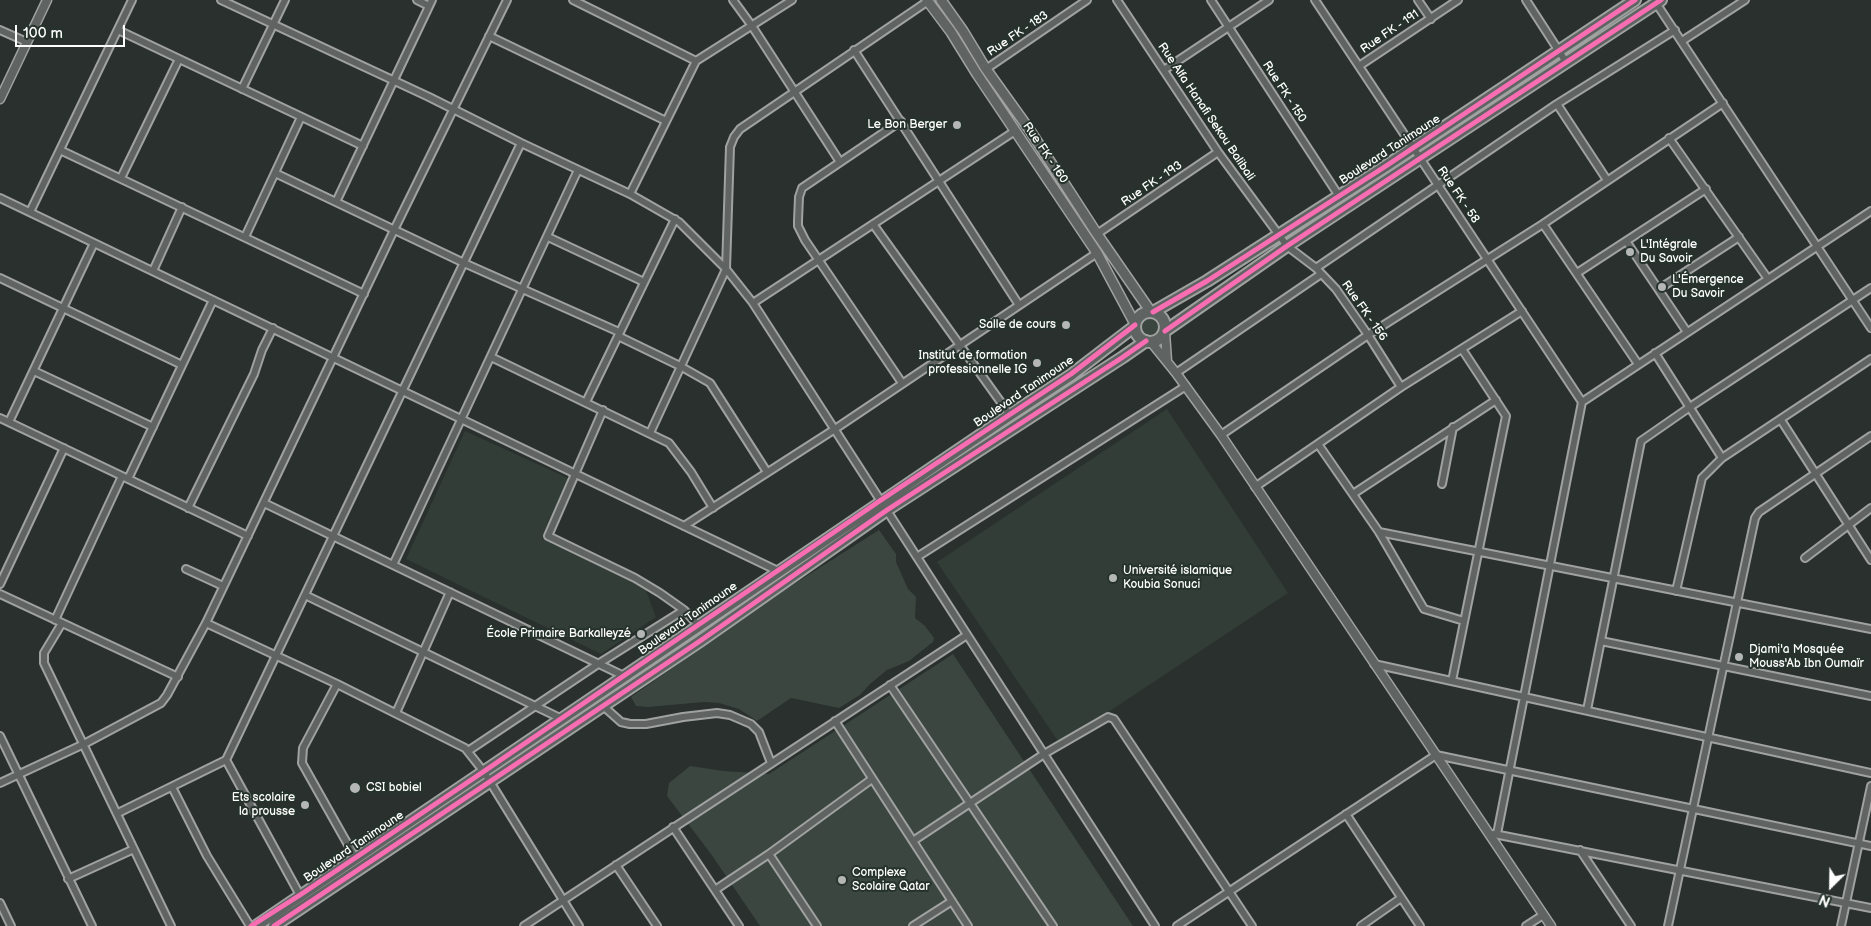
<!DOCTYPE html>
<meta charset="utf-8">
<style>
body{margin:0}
#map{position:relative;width:1871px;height:926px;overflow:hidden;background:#29302d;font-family:"Balsamiq Sans",sans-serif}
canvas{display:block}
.north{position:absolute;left:1806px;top:861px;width:50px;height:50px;-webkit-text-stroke:4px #26332d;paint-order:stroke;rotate:203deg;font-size:14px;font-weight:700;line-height:20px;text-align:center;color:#fff}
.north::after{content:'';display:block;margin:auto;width:18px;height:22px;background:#fff;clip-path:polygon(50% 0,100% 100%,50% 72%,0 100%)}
.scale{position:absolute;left:15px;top:25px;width:110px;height:22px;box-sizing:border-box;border:2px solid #fff;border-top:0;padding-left:6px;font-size:15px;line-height:18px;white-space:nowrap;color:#fff;-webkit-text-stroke:4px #26332d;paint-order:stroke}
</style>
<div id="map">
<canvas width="1871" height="926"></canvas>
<div class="north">N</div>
<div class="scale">100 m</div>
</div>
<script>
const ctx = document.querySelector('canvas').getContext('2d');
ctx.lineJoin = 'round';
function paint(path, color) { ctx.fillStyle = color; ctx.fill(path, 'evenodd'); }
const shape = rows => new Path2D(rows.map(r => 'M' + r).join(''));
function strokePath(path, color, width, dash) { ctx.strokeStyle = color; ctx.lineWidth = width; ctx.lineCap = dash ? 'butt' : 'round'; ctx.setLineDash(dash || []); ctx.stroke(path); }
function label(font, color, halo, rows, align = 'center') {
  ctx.font = font + ' "Balsamiq Sans",sans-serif'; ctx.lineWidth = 4; ctx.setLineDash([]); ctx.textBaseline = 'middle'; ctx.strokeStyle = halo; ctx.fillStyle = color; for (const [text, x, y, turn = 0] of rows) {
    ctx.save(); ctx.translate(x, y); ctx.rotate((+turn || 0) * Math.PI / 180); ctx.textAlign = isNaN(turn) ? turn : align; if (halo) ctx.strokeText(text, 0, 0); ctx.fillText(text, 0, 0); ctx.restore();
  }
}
const built = shape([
 [1167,409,1288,593,1060,744,937,562],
 [465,431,570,479,542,538,645,588,656,617,601,654,406,559]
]);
const green = shape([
 '1140 328a11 11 0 1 1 22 0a11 11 0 1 1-22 0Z',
 [879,530,896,554,896,562,908,589,916,597,915,618,925,626,934,638,933,642,909,661,887,670,870,684,860,695,839,708,791,698,757,721,739,709,719,703,704,702,648,707,636,706,631,697,783,591],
 [953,654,1133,926,760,926,711,854,667,796,669,783,690,766,724,771,769,774]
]);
const minor = shape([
 [221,0,429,97,521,143,630,194,679,222,726,269,753,303,1155,926],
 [417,0,429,6],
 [573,0,696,61],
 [733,0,752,26,840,162],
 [1117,0,1218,152,1279,235,1287,246,1316,268,1336,289,1368,335,1401,387],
 [1211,0,1339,196],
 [1315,0,1582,402],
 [1418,0,1431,19],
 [1526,0,1566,62],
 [1656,3,1871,328],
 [0,30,27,42],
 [118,30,363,146],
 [489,36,666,121],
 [1682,41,1745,0],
 [854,50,1019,305],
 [1359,66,1458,0],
 [986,69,1087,0],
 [1164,70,1269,0],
 [242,89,285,0],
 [1557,104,1607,180],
 [901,121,802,188,799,197,798,221,798,226,805,240,902,383],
 [1669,138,1768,279],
 [60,150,364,294],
 [275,173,464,263,619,332],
 [121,178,179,59],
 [630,194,696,61,792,0],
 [0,198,778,571],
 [336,202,432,0],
 [30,212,132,0],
 [873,224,1010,415],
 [1543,224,1638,364],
 [1097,234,1218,152],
 [245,237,301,117],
 [548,237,644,282],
 [1626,241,1687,332],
 [1316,268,1557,104,1675,30],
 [153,271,182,207],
 [1577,273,1706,189],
 [0,278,182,365],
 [1659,289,1739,237],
 [753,303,1015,131],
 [618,336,680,366,710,383,767,472],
 [1655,353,1722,458],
 [491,357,669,443,691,472,713,508],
 [34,371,153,427],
 [1176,373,1321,274],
 [586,402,675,219],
 [603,410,548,536,635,578,660,593,684,610,699,626],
 [0,418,248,536],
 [1781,420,1871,560],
 [9,422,94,243],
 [650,433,726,269,730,147,734,137,740,129,928,1],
 [1221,435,1368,335,1543,224,1723,103],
 [1318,444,1379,532,1424,609,1464,621],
 [128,479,213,300],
 [1442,484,1453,427],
 [1255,487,1401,387,1522,311],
 [1353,494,1496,400],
 [264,503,624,676],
 [188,508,254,374,262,350,273,328],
 [684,526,835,429,1097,253],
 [1379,532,1871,629],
 [917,557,1186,386],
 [1805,558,1871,508],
 [393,565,578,170],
 [186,569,223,586],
 [0,584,64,448],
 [1676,591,1702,478,1722,458,1871,359],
 [0,594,178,677],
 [305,595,562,719],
 [55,620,122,476],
 [62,623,44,653,44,663,171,926],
 [206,623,337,684,465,748,484,772,579,926],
 [1601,641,1871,696],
 [1374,664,1871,773],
 [1452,681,1506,416,1462,349],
 [337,684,303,748,302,763,356,859],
 [890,685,1053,926],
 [602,705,621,722,630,724,646,724,683,717,717,713,730,715,751,724,759,732,771,763],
 [1587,710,1641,441,1690,407,1871,288],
 [396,713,450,592],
 [835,721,968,926],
 [0,736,92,926],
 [468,751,598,664,684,610],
 [0,783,84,744,161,703,167,695,206,623,394,230,507,0],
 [172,787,207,856,250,926],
 [118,813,226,760],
 [1346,814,1420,926],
 [673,827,739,926],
 [1494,834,1871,908],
 [1497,834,1582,402,1871,211],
 [913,841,1044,754,1108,717,1114,719,1252,926],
 [1580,850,1631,926],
 [769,854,817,926],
 [616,865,657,926],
 [68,879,134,849],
 [715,890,769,854,872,779],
 [301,897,226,760,521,143],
 [0,903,11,926],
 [524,926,967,635],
 [913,926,952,901],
 [1177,926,1436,755,1871,846],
 [1361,926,1401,898],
 [1526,926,1543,915],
 [1668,926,1755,518,1759,512,1871,436],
 [1841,926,1871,786]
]);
const tertiary = shape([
 [0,99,47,0],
 [1165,332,1167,361],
 [1151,342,1176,373,1221,435,1551,926]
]);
const secondary = shape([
 [927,0,951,32,977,74,1097,253,1135,324],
 [941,0,963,31,986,69,1029,129,1097,234,1151,312]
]);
const primary = shape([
 '1135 327a15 15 0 1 1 30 0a15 15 0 1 1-30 0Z',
 [1153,312,1207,281,1386,166,1635,0],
 [1165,331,1287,246,1661,0],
 [256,926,1010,415,1071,375,1135,326],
 [274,926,700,641,887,510,1123,357,1146,341]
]);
const cycleway = shape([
 [1153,312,1207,281,1386,166,1635,0],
 [1165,331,1287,246,1661,0],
 [251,926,300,895,483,772,881,500,1071,374,1135,325],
 [274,926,700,641,887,510,1123,357,1146,341]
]);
const markers = [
 [957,125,5,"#b4b7b6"],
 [1630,252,5,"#b4b7b6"],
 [1662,287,5,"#b4b7b6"],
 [1066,325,5,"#b4b7b6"],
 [1037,363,5,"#b4b7b6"],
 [1113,578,5,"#b4b7b6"],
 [641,634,5,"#b4b7b6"],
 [1739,657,5,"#b4b7b6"],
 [355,788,6,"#b4b7b6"],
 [305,805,5,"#b4b7b6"],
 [842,880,5,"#b4b7b6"]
];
const streetNames = [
 ["Rue FK - 191",1390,32,-34],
 ["Rue FK - 183",1018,34,-34],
 ["Rue FK - 150",1284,92,57],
 ["Rue Alfa Hanafi Sekou Balibali",1206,112,56],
 ["Boulevard Tanimoune",1390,150,-33],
 ["Rue FK - 160",1045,153,56],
 ["Rue FK - 193",1152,184,-34],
 ["Rue FK - 58",1458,195,56],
 ["Rue FK - 156",1364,311,55],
 ["Boulevard Tanimoune",1024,392,-34],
 ["Boulevard Tanimoune",688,619,-35],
 ["Boulevard Tanimoune",354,847,-34]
];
const poiNames = [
 ["Le Bon Berger",947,125,"right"],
 ["L'Intégrale",1640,245],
 ["Du Savoir",1640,259],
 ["L'Émergence",1672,280],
 ["Du Savoir",1672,294],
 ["Salle de cours",1056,325,"right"],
 ["Institut de formation",1027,356,"right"],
 ["professionnelle IG",1027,370,"right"],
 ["Université islamique",1123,571],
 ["Koubia Sonuci",1123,585],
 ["École Primaire Barkalleyzé",631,634,"right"],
 ["Djami'a Mosquée",1749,650],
 ["Mouss'Ab Ibn Oumaïr",1749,664],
 ["CSI bobiel",366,788],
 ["Ets scolaire",295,798,"right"],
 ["la prousse",295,812,"right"],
 ["Complexe",852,873],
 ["Scolaire Qatar",852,887]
];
paint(built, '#323d38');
paint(green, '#3b4641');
strokePath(minor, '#9fa2a0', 10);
strokePath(tertiary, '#9fa2a0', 11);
strokePath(secondary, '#9fa2a0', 12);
strokePath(primary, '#9fa2a0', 14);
strokePath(minor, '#5f6362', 6);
strokePath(tertiary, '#5f6362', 8);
strokePath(secondary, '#5f6362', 9);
strokePath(primary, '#5f6362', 10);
strokePath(cycleway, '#f96db3', 5);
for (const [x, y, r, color] of markers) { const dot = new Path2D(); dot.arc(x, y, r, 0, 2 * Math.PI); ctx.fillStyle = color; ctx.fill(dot); strokePath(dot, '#26332d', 2); }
label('12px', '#fff', '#26332d', streetNames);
label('12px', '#fff', '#26332d', poiNames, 'left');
</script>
